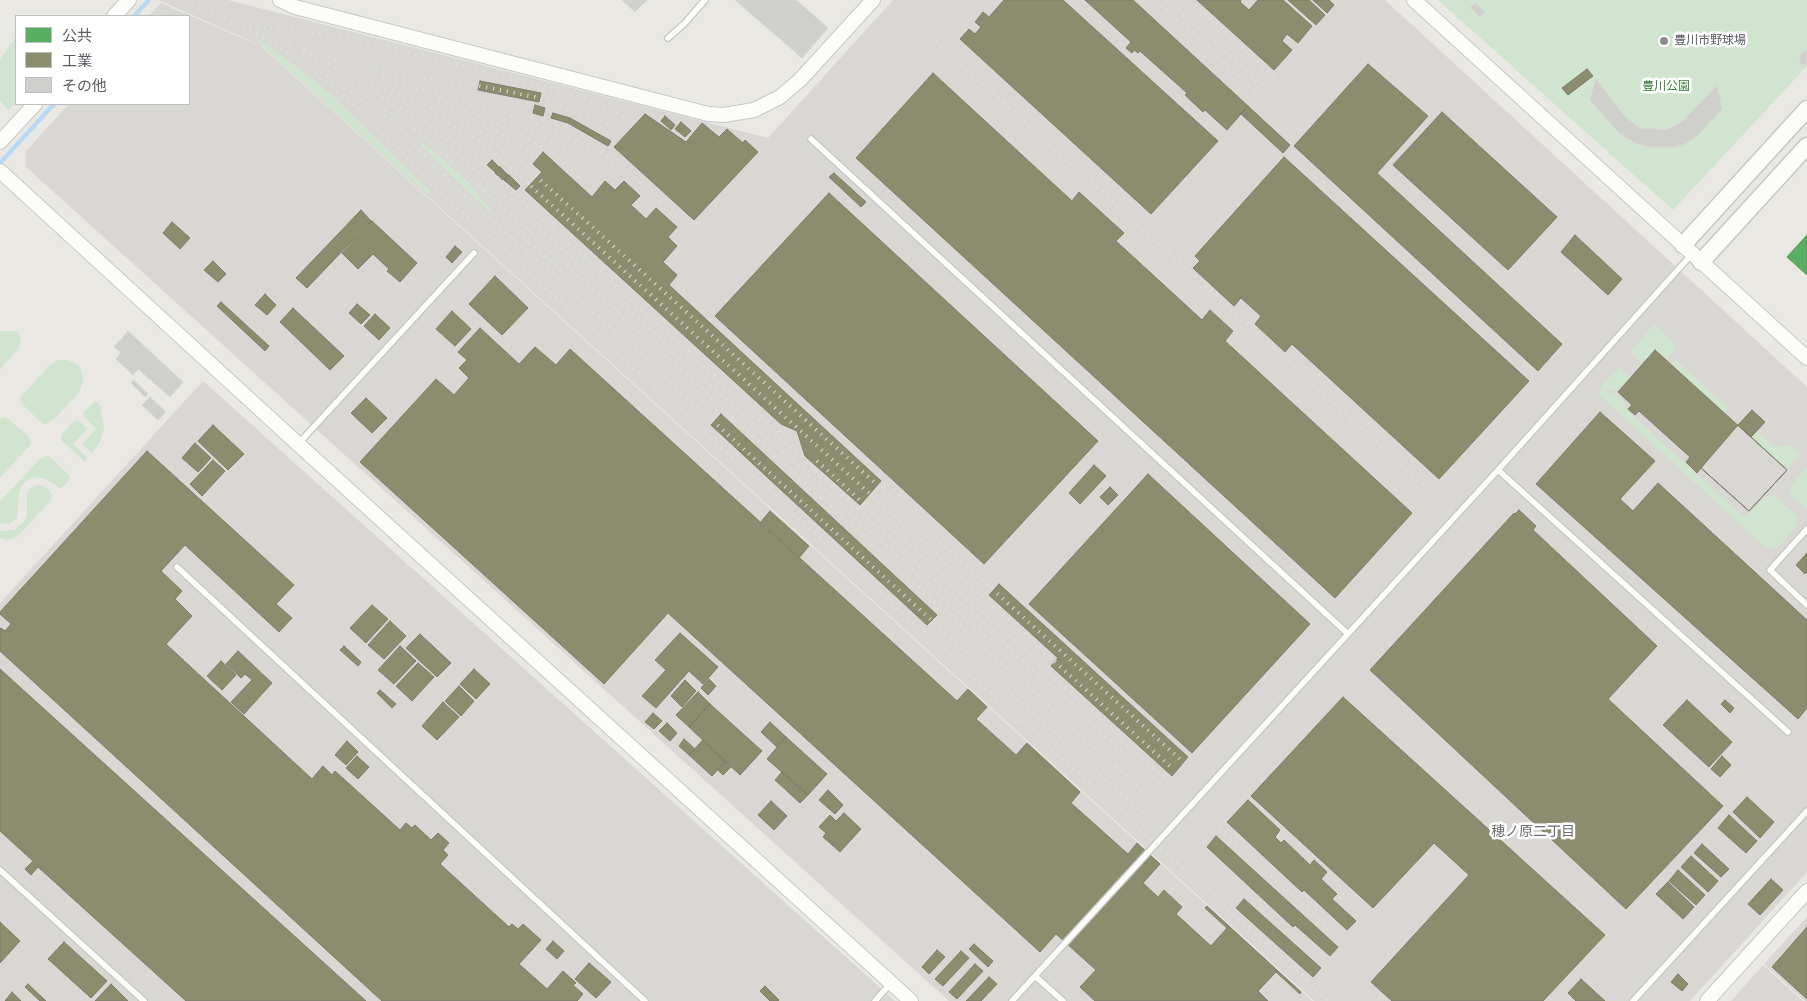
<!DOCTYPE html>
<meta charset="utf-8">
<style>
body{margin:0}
#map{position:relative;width:1807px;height:1001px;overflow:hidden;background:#e9e8e3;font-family:"IBM Plex Sans","Noto Sans JP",sans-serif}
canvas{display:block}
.legend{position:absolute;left:15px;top:15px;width:175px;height:90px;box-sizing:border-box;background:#fff;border:1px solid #bdbec0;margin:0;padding:6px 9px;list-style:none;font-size:15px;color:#595c61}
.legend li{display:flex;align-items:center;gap:10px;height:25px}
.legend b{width:25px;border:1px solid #bdbec0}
</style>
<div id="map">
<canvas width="1807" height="1001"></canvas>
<ul class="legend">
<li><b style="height:14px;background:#5aae61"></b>公共</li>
<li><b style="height:14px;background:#8c8c6e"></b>工業</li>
<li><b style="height:14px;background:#cfcfcc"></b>その他</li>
</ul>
</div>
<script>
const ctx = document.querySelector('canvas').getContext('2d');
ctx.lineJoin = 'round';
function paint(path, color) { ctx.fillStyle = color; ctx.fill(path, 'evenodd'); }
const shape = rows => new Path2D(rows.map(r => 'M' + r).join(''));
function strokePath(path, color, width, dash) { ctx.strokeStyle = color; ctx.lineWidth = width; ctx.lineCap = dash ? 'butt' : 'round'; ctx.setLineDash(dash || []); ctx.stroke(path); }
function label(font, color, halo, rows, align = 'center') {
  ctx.font = font + ' "IBM Plex Sans","Noto Sans JP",sans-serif'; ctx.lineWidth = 5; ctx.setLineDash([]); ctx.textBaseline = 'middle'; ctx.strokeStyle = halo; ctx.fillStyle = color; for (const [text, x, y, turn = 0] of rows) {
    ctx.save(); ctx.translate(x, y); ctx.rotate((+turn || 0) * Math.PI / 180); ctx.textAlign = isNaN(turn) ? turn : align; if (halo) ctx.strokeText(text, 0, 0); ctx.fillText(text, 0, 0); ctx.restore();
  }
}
const industrial = shape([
 [158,0,228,0,768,138,893,0,1385,0,1807,387,1807,872,1690,1001,1314,1001,262,46],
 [161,3,261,46,1312,1001,949,1001,25,166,26,151,69,104,189,104,189,16,149,16],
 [203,381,895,1001,0,1001,0,603],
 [1807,917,1807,1001,1805,1001,1764,964],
 [1763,965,1803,1001,1731,1001]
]);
const green = shape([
 [1438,0,1807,0,1807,66,1673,210],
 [16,36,16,102,9,110,0,101,0,60],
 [259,39,295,65,330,93,430,191,427,194,258,42],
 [424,143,457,171,471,185,491,210,489,212,421,146],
 [1654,324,1676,344,1675,349,1667,359,1655,349,1642,363,1632,354,1632,350],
 [0,331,18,331,21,340,18,349,0,369],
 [1675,359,1728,408,1724,412,1671,364],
 [58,360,68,360,78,365,81,370,83,382,79,393,51,422,46,424,43,424,22,404,20,398,50,365],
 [1619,367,1630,377,1617,391,1601,389,1602,385],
 [1600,390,1617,394,1625,403,1626,409,1743,516,1747,516,1764,498,1772,495,1776,497,1795,514,1797,518,1796,527,1779,547,1769,549,1765,547,1599,395],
 [95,401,100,405,104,428,100,442,92,453,82,444,96,429,84,416,83,413],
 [5,417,7,418,30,438,31,444,0,478,0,419],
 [78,420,88,429,73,444,87,457,85,462,62,441,61,438,62,434,74,421],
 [1757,431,1773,446,1778,447,1792,445,1800,453,1800,454,1787,469,1751,437],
 [46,456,50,457,69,475,69,480,62,488,60,488,44,478,34,477,28,480,23,484,19,492,17,518,9,524,0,523,0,501,40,459],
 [1807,468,1807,508,1806,508,1792,498,1789,489,1803,471],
 [38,485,43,486,50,491,52,496,50,501,19,535,7,540,0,538,0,531,14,530,24,522,27,515,27,493,31,488]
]);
const public = shape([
 [1807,235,1807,275,1787,257,1807,235]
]);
const industry = shape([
 [1004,0,1063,0,1218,141,1151,214,960,39,969,29,975,34,981,27,975,22,983,12,989,17,1004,0],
 [1085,0,1133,0,1248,106,1227,130,1205,110,1203,112,1185,95,1187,93,1140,51,1138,53,1134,50,1132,53,1126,48,1131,42,1085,0],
 [1197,0,1241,0,1240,2,1249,10,1258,0,1283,0,1312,26,1298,43,1287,34,1282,41,1292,50,1274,70,1197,0],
 [1288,0,1309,0,1325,15,1316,25,1288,0],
 [1313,0,1329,0,1334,5,1327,13,1313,0],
 [1368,64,1428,116,1377,173,1562,344,1538,371,1294,146,1368,64],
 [1587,69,1593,76,1568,95,1562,88,1587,69],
 [933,73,1072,201,1079,192,1124,233,1116,241,1202,320,1210,310,1233,331,1225,341,1412,513,1335,598,856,158,933,73],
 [480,81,541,93,539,102,478,90,480,81],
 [535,105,545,108,543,116,533,113,535,105],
 [1248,106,1290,145,1283,153,1241,114,1248,106],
 [1442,112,1557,217,1508,270,1393,165,1442,112],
 [553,113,570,118,611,141,608,146,568,123,551,118,553,113],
 [645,114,686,142,702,123,719,137,727,129,743,143,745,140,758,152,694,220,614,147,645,114],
 [665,116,675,125,671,130,661,121,665,116],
 [681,122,691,131,685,137,675,129,681,122],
 [543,152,592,197,605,181,615,190,624,181,640,196,631,205,646,219,656,208,677,227,668,237,677,246,663,262,677,275,669,285,881,481,860,505,805,456,797,431,781,424,525,190,542,172,533,164,543,152],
 [1284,157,1529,381,1439,479,1292,344,1285,352,1255,324,1261,316,1241,298,1234,306,1193,268,1200,261,1195,256,1284,157],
 [492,160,499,167,495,172,487,165,492,160],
 [500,167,508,175,503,180,495,173,500,167],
 [834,173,866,202,861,207,829,177,834,173],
 [509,175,520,186,516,190,504,180,509,175],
 [829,193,1098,441,984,564,715,316,829,193],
 [361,210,371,221,307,288,296,278,361,210],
 [372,221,417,263,400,282,387,271,389,269,373,254,358,269,342,253,372,221],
 [172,222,190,238,180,249,163,233,172,222],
 [1575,235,1622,279,1608,295,1561,252,1575,235],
 [455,246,462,252,452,263,446,257,455,246],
 [213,261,226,274,218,282,204,270,213,261],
 [495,276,528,308,502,335,469,304,495,276],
 [265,294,276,305,267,315,255,305,265,294],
 [221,302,269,346,265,351,217,306,221,302],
 [357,304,370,315,361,324,349,313,357,304],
 [293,308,344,356,330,370,280,322,293,308],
 [452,311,471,329,455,346,436,329,452,311],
 [375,314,390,328,379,340,364,326,375,314],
 [480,328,519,364,535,347,556,365,570,349,957,701,968,689,987,707,976,719,1016,755,1027,743,1080,792,1071,803,1128,854,1137,843,1160,864,1143,883,1158,897,1164,890,1182,907,1176,914,1211,946,1227,928,1205,908,1207,906,1301,992,1300,994,1276,972,1258,991,1268,1001,1095,1001,1080,987,1096,970,1056,934,1040,952,668,613,604,684,360,462,436,379,454,395,469,378,459,368,467,360,458,352,480,328],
 [1655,350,1787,470,1749,511,1701,468,1697,473,1686,462,1690,457,1639,411,1635,415,1628,409,1632,405,1618,392,1655,350],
 [366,398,387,418,372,433,351,413,366,398],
 [1752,410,1765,422,1751,437,1738,425,1752,410],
 [1600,412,1655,461,1620,499,1633,511,1658,483,1807,620,1807,708,1798,719,1536,484,1600,412],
 [721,414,937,615,927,625,711,425,721,414],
 [213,425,244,454,228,470,198,441,213,425],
 [1738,425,1787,470,1749,511,1701,468,1738,425],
 [195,443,211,458,198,472,182,458,195,443],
 [147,451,294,585,276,604,292,618,279,632,185,545,161,571,182,591,175,599,192,616,166,644,312,779,323,766,332,775,335,771,400,830,406,823,412,828,415,825,431,840,438,833,449,843,443,850,448,855,440,864,509,927,512,924,518,929,523,924,541,940,519,964,547,989,563,971,576,983,573,985,583,994,577,1001,382,1001,0,651,0,629,1,628,5,631,11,624,0,614,0,612,147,451],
 [213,460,225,471,202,496,190,484,213,460],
 [1094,465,1106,476,1080,504,1069,493,1094,465],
 [1148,474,1310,624,1192,753,1029,604,1148,474],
 [1110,487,1118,495,1108,505,1100,497,1110,487],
 [1519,510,1536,526,1533,530,1657,646,1608,699,1723,806,1626,909,1370,670,1514,513,1515,514,1519,510],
 [770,511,809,546,799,558,760,523,770,511],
 [1807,553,1807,572,1805,574,1796,565,1807,553],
 [999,584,1188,757,1172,776,1051,666,1058,658,989,595,999,584],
 [372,605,388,619,366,643,350,628,372,605],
 [390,621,406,636,384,659,368,645,390,621],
 [680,633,718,667,703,684,689,671,656,708,642,696,666,670,655,660,680,633],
 [420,634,451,663,437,677,406,648,420,634],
 [344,646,361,662,358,666,340,650,344,646],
 [400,646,416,661,394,684,378,670,400,646],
 [238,651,272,683,244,714,231,702,252,680,245,674,241,678,226,664,238,651],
 [221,661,236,675,222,690,207,676,221,661],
 [418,663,434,677,412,701,396,686,418,663],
 [0,669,366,1001,186,1001,38,867,31,875,25,869,33,861,0,831,0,669],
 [474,669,490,684,476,699,460,684,474,669],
 [709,679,716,686,708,695,701,688,709,679],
 [685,680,696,691,682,707,671,696,685,680],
 [459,686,474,701,461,716,445,701,459,686],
 [380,690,396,704,392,708,377,693,380,690],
 [698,692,710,704,689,727,676,715,698,692],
 [1343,697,1605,935,1543,1001,1392,1001,1371,982,1469,875,1434,843,1373,908,1251,796,1343,697],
 [1687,700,1732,742,1709,767,1663,725,1687,700],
 [1725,700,1734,708,1730,713,1721,704,1725,700],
 [443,702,459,717,437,740,422,726,443,702],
 [710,704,762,751,740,775,689,727,710,704],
 [653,713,662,721,654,729,645,722,653,713],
 [770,722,786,737,777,747,761,732,770,722],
 [667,723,677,733,670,741,659,731,667,723],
 [786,737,827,774,808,795,767,759,786,737],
 [684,739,695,749,689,755,679,746,684,739],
 [703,740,725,762,712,776,689,755,703,740],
 [347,741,358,752,346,765,335,755,347,741],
 [357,756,369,767,358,779,346,768,357,756],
 [1722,756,1731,765,1720,777,1711,769,1722,756],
 [725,762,731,767,723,775,718,770,725,762],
 [782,772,808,795,800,803,775,780,782,772],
 [828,790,843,805,835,814,819,800,828,790],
 [1747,797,1774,822,1760,838,1733,812,1747,797],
 [1248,800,1280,830,1275,837,1281,843,1284,840,1310,865,1314,860,1327,872,1321,879,1337,894,1332,899,1356,921,1347,930,1304,890,1302,892,1227,822,1248,800],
 [771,801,787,816,774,830,758,815,771,801],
 [844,813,861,829,840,852,823,837,826,833,819,827,830,815,836,821,844,813],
 [1729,815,1757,841,1746,853,1718,828,1729,815],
 [1216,836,1338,947,1330,956,1295,925,1293,927,1207,847,1216,836],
 [1702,844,1729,869,1721,877,1694,853,1702,844],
 [1691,856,1718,881,1708,892,1681,867,1691,856],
 [1678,870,1705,895,1696,905,1669,881,1678,870],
 [1771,879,1783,890,1760,915,1748,904,1771,879],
 [1668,882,1694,907,1683,919,1656,894,1668,882],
 [1244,899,1321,968,1313,977,1236,908,1244,899],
 [0,922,20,941,0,963,0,922],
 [1807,927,1807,999,1772,967,1807,927],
 [553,941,564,951,557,959,546,949,553,941],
 [64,942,107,981,91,998,48,959,64,942],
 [974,944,993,961,988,967,969,949,974,944],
 [937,950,945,957,929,974,922,967,937,950],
 [961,951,969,958,943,986,935,979,961,951],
 [589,963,611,982,596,998,575,979,589,963],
 [975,964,983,971,957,999,949,992,975,964],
 [1678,974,1688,984,1682,991,1671,982,1678,974],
 [989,977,997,984,981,1001,966,1001,989,977],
 [1581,979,1605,1001,1576,1001,1568,993,1581,979],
 [28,984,46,1001,40,1001,25,987,28,984],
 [111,984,128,1001,95,1001,111,984],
 [765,986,779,1000,778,1001,770,1001,760,991,765,986],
 [12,992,21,1001,5,1001,12,992]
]);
const stream = shape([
 [134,16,149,0],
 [0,163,54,104]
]);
const building = shape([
 [622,0,647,0,635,12,622,0],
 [735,0,796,0,828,28,802,58,735,0],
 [1475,3,1485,12,1480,17,1470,8,1475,3],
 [1806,50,1807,64,1800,64,1800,57,1806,50],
 [1596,79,1626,118,1640,128,1667,130,1682,122,1717,86,1722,109,1698,135,1685,144,1673,147,1650,147,1638,144,1620,134,1590,100,1596,79],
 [128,331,183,382,170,397,138,369,133,375,116,359,121,353,114,347,128,331],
 [134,380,148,394,145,397,131,383,134,380],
 [150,397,166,412,158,420,142,405,150,397]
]);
const service = shape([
 [668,38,684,24,705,0],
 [811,139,1347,633],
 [299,443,474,253],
 [1498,470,1788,732],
 [1807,529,1770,570,1807,605],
 [177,567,645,1001],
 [0,870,144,1001],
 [1035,976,1063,1001],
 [875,1001,890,984],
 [1012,1001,1498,470,1692,254],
 [1633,1001,1807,811]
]);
const tertiary = shape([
 [280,0,295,7,708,114,724,115,754,110,780,97,800,80,873,0],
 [1414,0,1807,358],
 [114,16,129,0],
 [0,142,35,104],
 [0,171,298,444,911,1001],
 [1707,1001,1807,891]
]);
const secondary = shape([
 [1683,245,1807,109],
 [1701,262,1807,146]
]);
const rail = shape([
 [179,0,257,34,309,53],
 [1156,0,1260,95],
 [1168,0,1266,89],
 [1190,0,1276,78],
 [250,25,350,38,573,94,634,121],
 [257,34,294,57,350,102,374,124,433,186,1329,1001],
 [936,41,1439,499],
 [304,51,336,68,456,144,479,161,1164,790],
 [328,58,403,75,470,84,535,97,620,129],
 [321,72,362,99,392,122,454,185,1143,813],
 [383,77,416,89,463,101,526,120,566,136,603,154,631,175,692,228],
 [372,84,455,118,485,135,515,157,1181,760],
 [439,100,506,127,528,138,546,149,569,168],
 [385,110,403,121,429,140,483,191],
 [436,116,475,138,500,158,1173,769],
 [484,124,535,155],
 [519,127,541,136,575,155],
 [452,149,993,643],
 [479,186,1153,801],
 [499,213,510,226,572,281],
 [817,461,1169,783],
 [1220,828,1342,940]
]);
const markers = [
 [1664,41,5,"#8b8d8e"]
];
const poiNames = [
 ["豊川市野球場",1674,41]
];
const parkNames = [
 ["豊川公園",1666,87]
];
const neighbourhoodNames = [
 ["穂ノ原二丁目",1533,832]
];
paint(industrial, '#d9d7d3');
paint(green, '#d1e4cf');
paint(public, '#5aae61');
strokePath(public, '#5a9561', 1);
paint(industry, '#8c8c6e');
strokePath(industry, '#7d7e6a', 1);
strokePath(stream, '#b9d9f2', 4.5);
paint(building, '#cfcfcc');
strokePath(building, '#d8d6d2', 1);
strokePath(service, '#c6c7c6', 8);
strokePath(tertiary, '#c6c7c6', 16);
strokePath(secondary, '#c6c7c6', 19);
strokePath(service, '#fcfcfb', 5.5);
strokePath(tertiary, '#fcfcfb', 14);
strokePath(secondary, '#fcfcfb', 16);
strokePath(rail, '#e1e1e0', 4, [1, 6]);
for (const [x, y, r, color] of markers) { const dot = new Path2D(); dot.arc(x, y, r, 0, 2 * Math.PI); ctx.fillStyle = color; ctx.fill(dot); strokePath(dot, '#fff', 2); }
label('12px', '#595c61', '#fff', poiNames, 'left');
label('12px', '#3a7f3d', '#fff', parkNames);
label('14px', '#6a6e72', '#fff', neighbourhoodNames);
</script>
